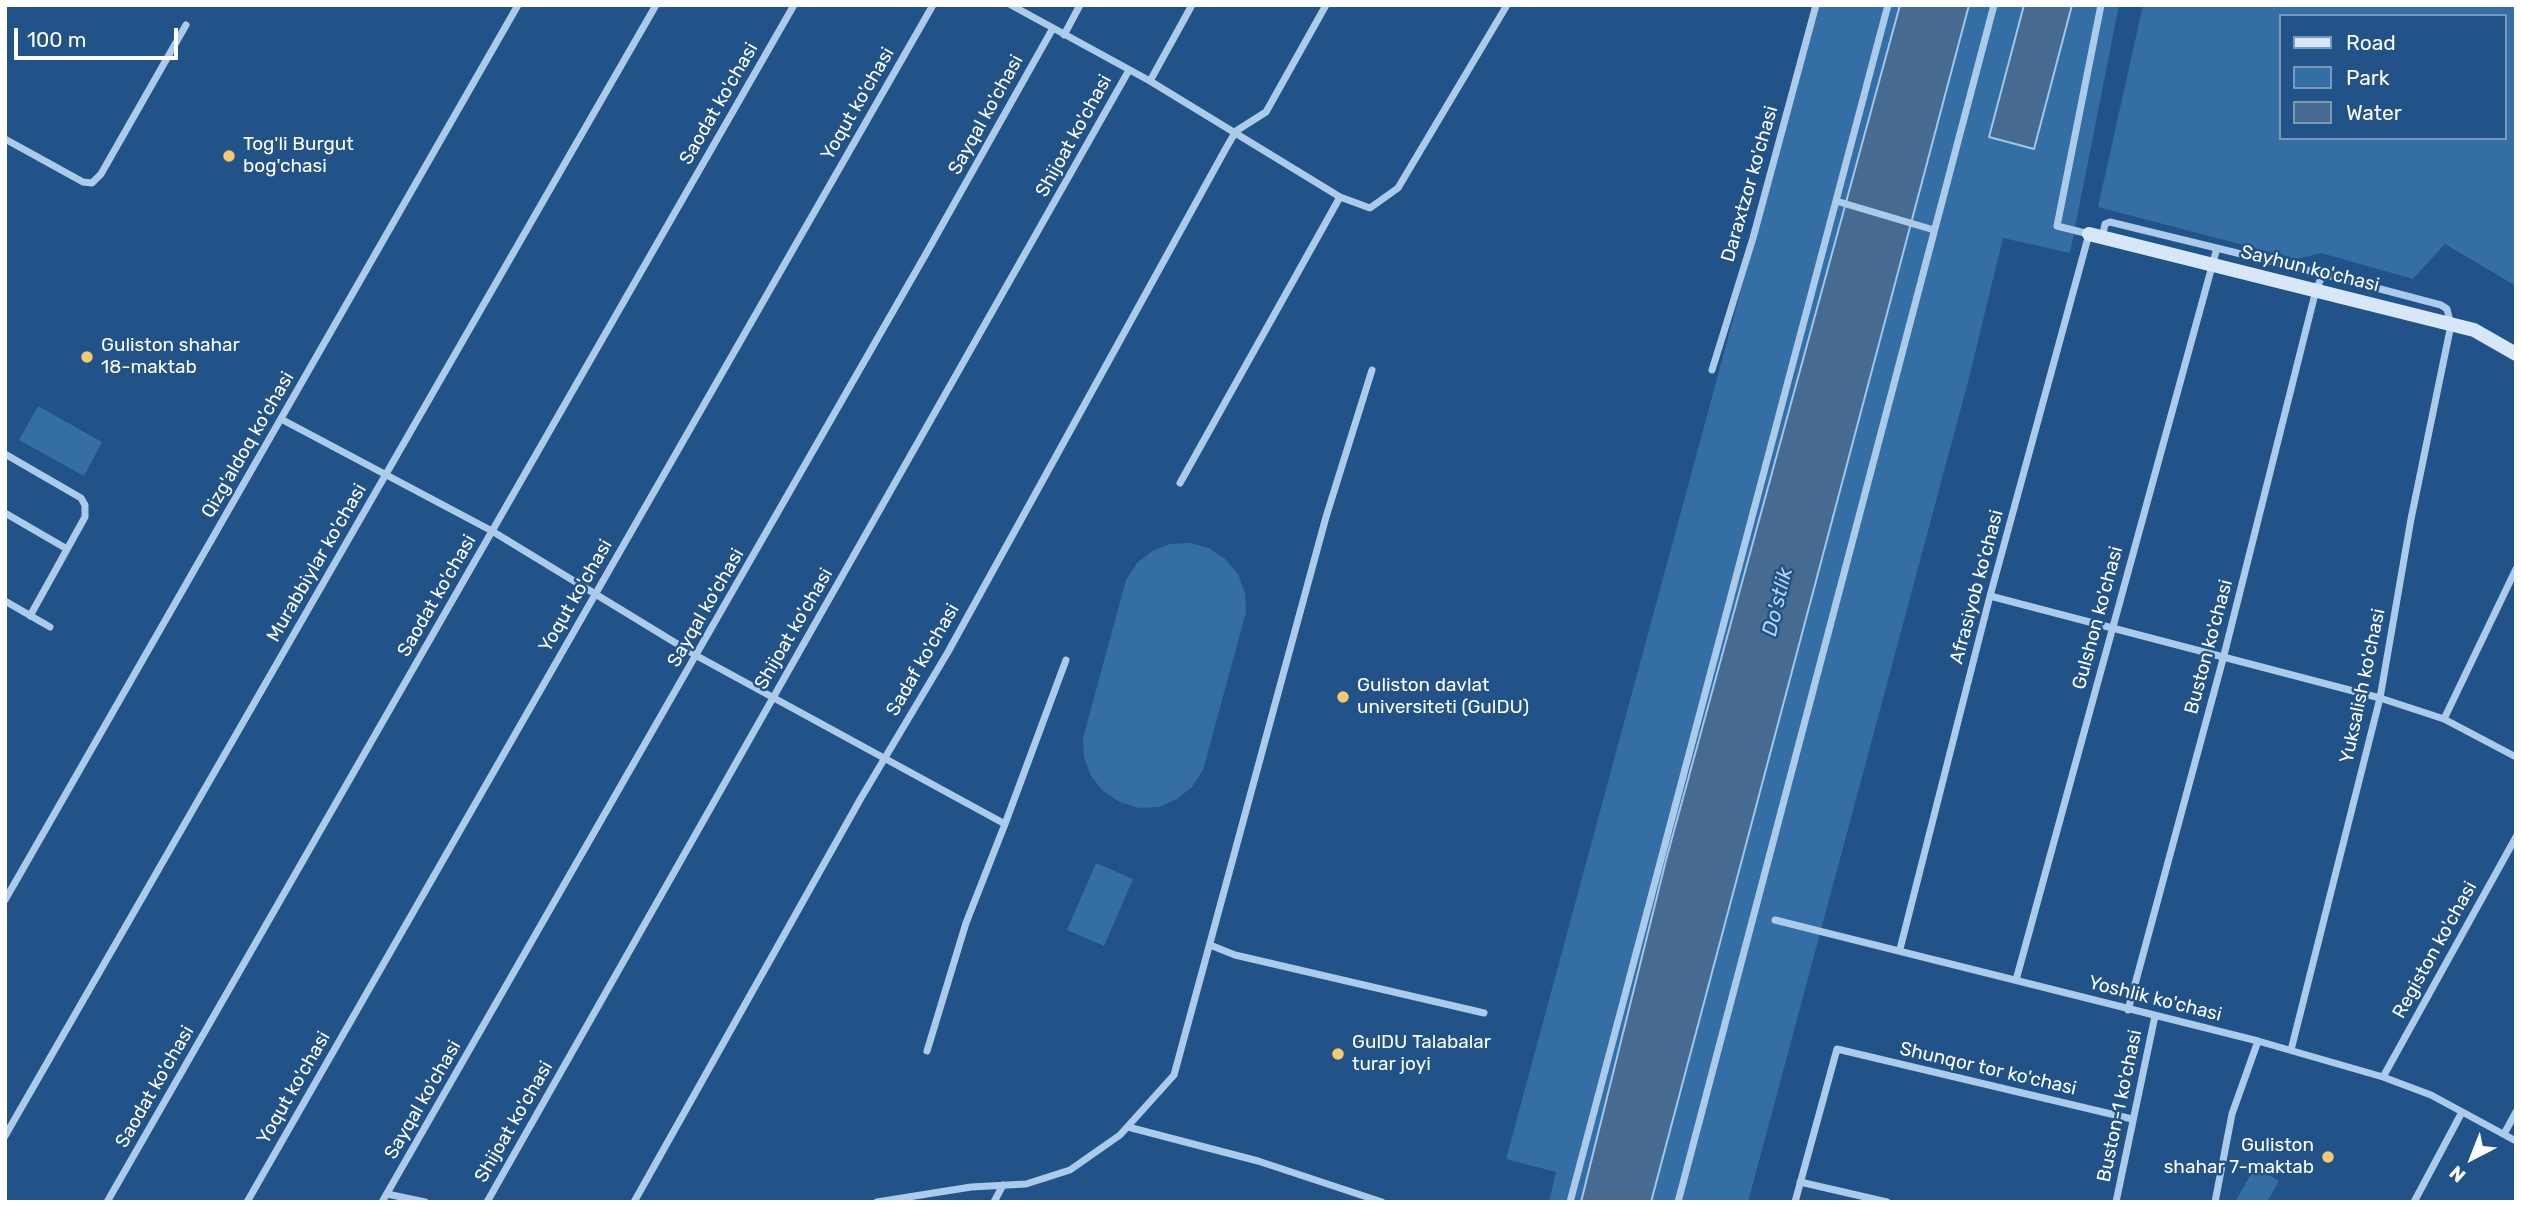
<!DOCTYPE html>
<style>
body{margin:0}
#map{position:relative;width:2521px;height:1207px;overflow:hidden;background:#215388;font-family:Rubik,sans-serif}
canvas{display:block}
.frame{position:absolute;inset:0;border:7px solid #fff;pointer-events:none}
.legend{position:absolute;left:2279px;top:14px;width:228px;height:126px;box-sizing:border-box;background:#215388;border:2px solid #7a98b8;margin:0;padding:9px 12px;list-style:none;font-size:21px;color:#fff}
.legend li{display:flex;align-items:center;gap:14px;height:35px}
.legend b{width:35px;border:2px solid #7a98b8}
.north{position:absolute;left:2437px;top:1123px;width:70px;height:70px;-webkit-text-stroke:5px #215388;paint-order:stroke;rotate:222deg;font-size:19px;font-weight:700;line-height:28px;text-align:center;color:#fff}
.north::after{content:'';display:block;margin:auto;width:24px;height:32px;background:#fff;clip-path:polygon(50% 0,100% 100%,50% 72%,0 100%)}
.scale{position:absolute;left:14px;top:28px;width:164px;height:32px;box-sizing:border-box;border:4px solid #fff;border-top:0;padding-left:9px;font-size:21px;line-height:24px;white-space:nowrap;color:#fff;-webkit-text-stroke:5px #215388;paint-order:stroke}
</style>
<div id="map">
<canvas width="2521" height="1207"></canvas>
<div class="frame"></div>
<ul class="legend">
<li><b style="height:9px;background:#d7e7f8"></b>Road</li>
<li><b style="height:19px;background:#356da5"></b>Park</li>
<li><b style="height:19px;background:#476b90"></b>Water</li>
</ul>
<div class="north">N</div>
<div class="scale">100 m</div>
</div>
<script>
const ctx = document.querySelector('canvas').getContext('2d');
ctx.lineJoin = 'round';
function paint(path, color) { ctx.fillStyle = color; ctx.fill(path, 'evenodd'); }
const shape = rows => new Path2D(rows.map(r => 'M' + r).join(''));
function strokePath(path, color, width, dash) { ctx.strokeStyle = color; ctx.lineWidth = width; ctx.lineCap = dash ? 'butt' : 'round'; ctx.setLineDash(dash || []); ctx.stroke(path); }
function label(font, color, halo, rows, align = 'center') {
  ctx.font = font + ' Rubik,sans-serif'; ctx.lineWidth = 5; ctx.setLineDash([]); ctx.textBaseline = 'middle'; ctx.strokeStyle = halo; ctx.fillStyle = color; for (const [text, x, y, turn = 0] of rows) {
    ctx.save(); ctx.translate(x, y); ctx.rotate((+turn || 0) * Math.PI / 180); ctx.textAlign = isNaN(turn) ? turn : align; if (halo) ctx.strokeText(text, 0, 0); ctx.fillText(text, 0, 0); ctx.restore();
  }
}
const green = shape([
 [1818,5,2119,5,2070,253,2003,238,1969,378,1748,1202,1549,1202,1556,1172,1506,1159],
 [2143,5,2516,5,2516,286,2445,244,2413,279,2321,253,2297,259,2098,207],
 [2281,16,2505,16,2505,138,2281,138],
 [38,406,102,442,84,476,19,440],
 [1190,543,1209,548,1225,559,1238,574,1245,593,1246,612,1203,770,1192,787,1177,799,1159,807,1139,808,1120,802,1103,791,1091,776,1084,757,1083,738,1126,580,1137,563,1152,551,1170,544],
 [1096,863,1133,879,1104,946,1067,930],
 [2255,1167,2279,1181,2267,1202,2235,1202]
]);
const water = shape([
 [1900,5,1969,5,1651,1202,1581,1202,1666,860,1900,5],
 [2024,5,2072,5,2034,149,1989,137,2024,5]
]);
const street = shape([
 [1011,5,1150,81,1340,197,1370,208,1398,188,1507,5],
 [1064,35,1080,5],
 [1150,81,1192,5],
 [5,139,83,182,92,183,101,174,186,25],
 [1836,201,1934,230],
 [2102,238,2105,224,2110,222,2323,274],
 [1712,370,1753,238,1816,5],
 [281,419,492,531,697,656,1005,824,1066,660],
 [5,454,81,498,85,505,85,517,30,616],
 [1180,483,1340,197],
 [5,513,67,549],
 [1990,596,2380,698,2444,719,2516,757],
 [5,601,50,627],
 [2444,719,2516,569],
 [5,900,518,5],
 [1775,920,2258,1041,2383,1077,2431,1095,2516,1141],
 [1210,945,1235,955,1484,1013],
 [1900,949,1990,596,2089,234,2057,226,2101,5],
 [2016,980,2217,248],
 [2128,1010,2223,659,2316,290,2323,274,2327,275,2441,305,2447,309,2451,325,2411,519,2380,698,2291,1050],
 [927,1051,966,923,1005,824],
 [2383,1077,2516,837],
 [1128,1127,1258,1161,1382,1202],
 [2504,1134,2516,1112],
 [5,1136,656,5],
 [1800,1182,1887,1202],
 [387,1194,425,1202],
 [107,1202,794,5],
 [247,1202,933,5],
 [382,1202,927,252,1053,28],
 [487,1202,1128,72],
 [634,1202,861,798,948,652,1225,150,1236,131,1266,112,1326,5],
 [877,1202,971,1187,1026,1184,1070,1170,1120,1135,1174,1075,1326,517,1372,370],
 [994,1202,1003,1185],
 [1570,1202,1888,5],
 [1678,1202,1994,5],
 [1795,1202,1837,1049,2132,1119],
 [2116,1202,2155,1016],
 [2215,1202,2232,1114,2258,1041],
 [2414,1202,2462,1112]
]);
const secondary = shape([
 [2089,234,2474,330,2516,354]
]);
const markers = [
 [229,156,7,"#f7c96d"],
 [87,357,7,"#f7c96d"],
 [1343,697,7,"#f7c96d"],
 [1338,1054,7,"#f7c96d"],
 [2328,1157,7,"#f7c96d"]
];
const streetNames = [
 ["Saodat ko'chasi",719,104,-60],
 ["Yoqut ko'chasi",858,104,-60],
 ["Sayqal ko'chasi",986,115,-61],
 ["Shijoat ko'chasi",1074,136,-61],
 ["Daraxtzor ko'chasi",1750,184,-74],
 ["Sayhun ko'chasi",2310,269,14],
 ["Qizg'aldoq ko'chasi",248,445,-60],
 ["Murabbiylar ko'chasi",317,563,-60],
 ["Afrasiyob ko'chasi",1977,587,-75],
 ["Saodat ko'chasi",437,596,-60],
 ["Yoqut ko'chasi",576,596,-60],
 ["Sayqal ko'chasi",706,608,-60],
 ["Gulshon ko'chasi",2098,618,-75],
 ["Shijoat ko'chasi",794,629,-60],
 ["Buston ko'chasi",2209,647,-75],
 ["Sadaf ko'chasi",923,660,-60],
 ["Yuksalish ko'chasi",2363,686,-78],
 ["Registon ko'chasi",2435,950,-61],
 ["Yoshlik ko'chasi",2155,999,14],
 ["Shunqor tor ko'chasi",1988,1069,13],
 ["Saodat ko'chasi",155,1087,-60],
 ["Yoqut ko'chasi",294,1088,-60],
 ["Sayqal ko'chasi",423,1100,-60],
 ["Buston-1 ko'chasi",2120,1106,-78],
 ["Shijoat ko'chasi",514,1122,-60]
];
const poiNames = [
 ["Tog'li Burgut",243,145],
 ["bog'chasi",243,167],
 ["Guliston shahar",101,346],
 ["18-maktab",101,368],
 ["Guliston davlat",1357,686],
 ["universiteti (GulDU)",1357,708],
 ["GulDU Talabalar",1352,1043],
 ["turar joyi",1352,1065],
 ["Guliston",2314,1146,"right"],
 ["shahar 7-maktab",2314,1168,"right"]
];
const waterNames = [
 ["Do'stlik",1778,602,-76]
];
paint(green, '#356da5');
paint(water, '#476b90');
strokePath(water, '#a0c6eb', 2);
strokePath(street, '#accbea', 7);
strokePath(secondary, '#d7e7f8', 14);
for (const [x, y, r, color] of markers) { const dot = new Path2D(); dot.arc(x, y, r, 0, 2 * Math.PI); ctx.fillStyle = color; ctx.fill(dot); strokePath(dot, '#215388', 2.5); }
label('19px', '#fff', '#215388', streetNames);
label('19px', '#fff', '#215388', poiNames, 'left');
label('italic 21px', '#b8d5f1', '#215388', waterNames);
</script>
